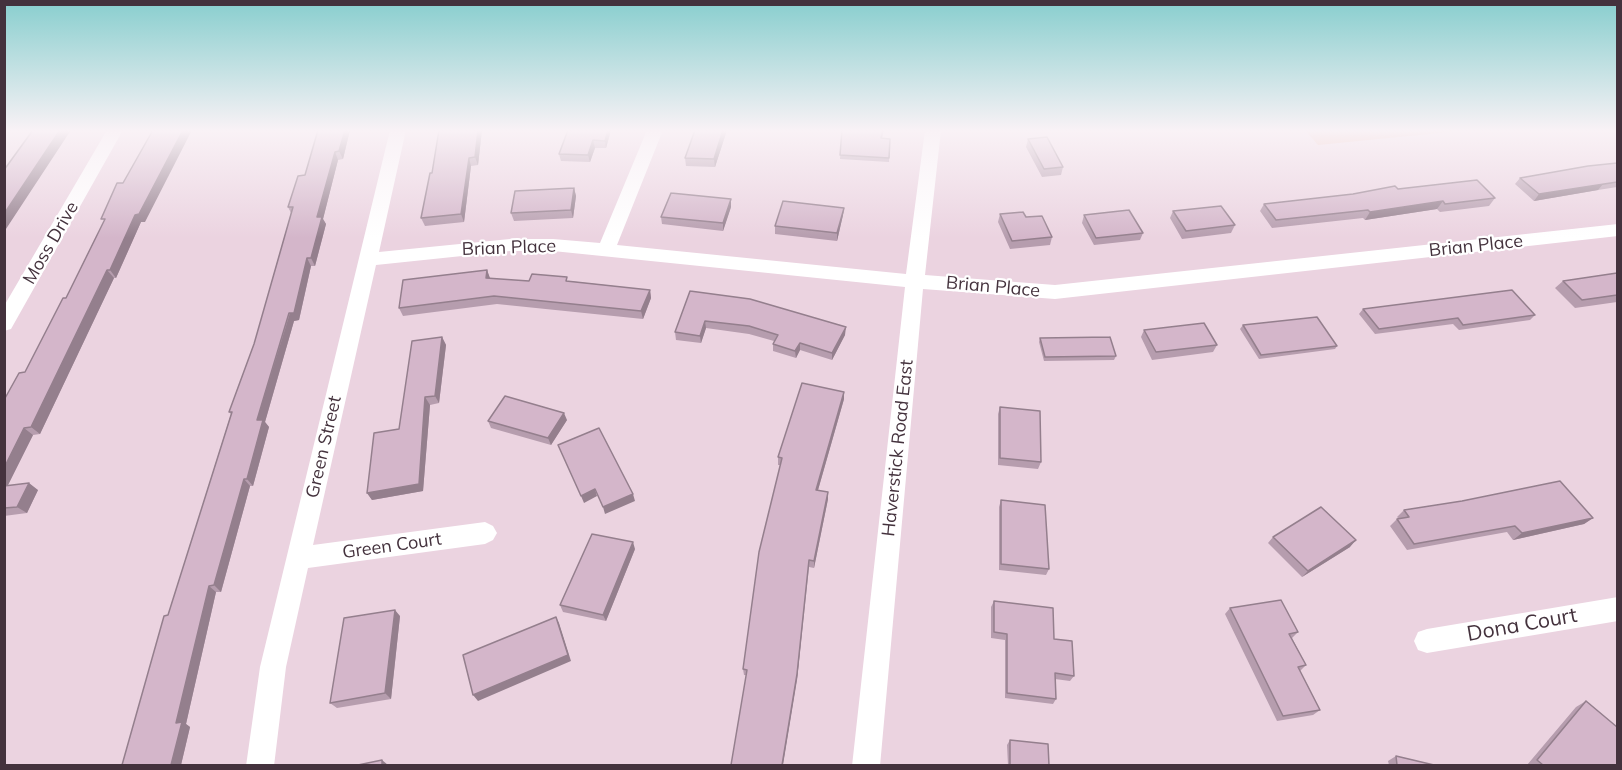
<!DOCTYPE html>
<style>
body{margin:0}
#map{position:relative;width:1622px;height:770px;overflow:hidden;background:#f2e1eb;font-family:Mulish,sans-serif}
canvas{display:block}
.frame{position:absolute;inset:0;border:6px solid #44323d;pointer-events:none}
</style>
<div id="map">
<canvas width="1622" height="770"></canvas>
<div class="frame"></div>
</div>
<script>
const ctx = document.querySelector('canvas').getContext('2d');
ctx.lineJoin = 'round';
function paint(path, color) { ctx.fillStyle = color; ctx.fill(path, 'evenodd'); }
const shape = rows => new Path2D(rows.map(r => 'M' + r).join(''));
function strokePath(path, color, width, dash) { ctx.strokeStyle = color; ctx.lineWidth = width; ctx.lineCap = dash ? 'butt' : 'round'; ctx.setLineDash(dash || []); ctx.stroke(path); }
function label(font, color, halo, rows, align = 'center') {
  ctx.font = font + ' Mulish,sans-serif'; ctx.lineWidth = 4.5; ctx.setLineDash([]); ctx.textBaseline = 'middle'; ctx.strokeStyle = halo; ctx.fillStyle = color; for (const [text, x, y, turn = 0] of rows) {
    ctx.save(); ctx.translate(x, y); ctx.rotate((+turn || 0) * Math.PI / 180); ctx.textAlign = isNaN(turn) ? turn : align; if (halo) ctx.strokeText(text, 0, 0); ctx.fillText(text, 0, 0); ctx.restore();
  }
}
const residential = shape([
 [5,130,1617,130,1617,765,5,765]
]);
const green = shape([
 [1305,130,1470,130,1318,145]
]);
const minor = shape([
 [107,130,123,130,11,329,4,331,4,306,107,130],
 [390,130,406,130,379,252,510,239,553,239,600,243,647,130,663,130,617,245,906,274,925,130,941,130,925,275,1055,285,1618,224,1618,236,1055,299,923,289,880,766,852,766,905,287,553,251,510,251,376,265,313,545,485,522,493,526,497,533,493,540,485,544,308,568,286,667,274,766,246,766,260,667,390,130],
 [1618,597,1618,621,1427,653,1418,650,1414,641,1418,632,1427,629,1618,597]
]);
const wall = shape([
 [318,130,350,130,343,159,338,160,323,219,326,224,315,266,311,266,299,320,294,321,265,422,269,427,253,486,250,486,221,592,216,592,186,724,190,727,181,765,122,765,168,615,231,414,229,412,254,344,291,213,288,207,305,175],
 [439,130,482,130,478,165,471,166,464,222,425,226,421,218,432,173],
 [611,130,606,148,595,148,590,162,561,161,559,154],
 [695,130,727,130,715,167,686,166,685,158],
 [842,130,884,130,882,138,890,139,889,162,840,159],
 [1028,139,1063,167,1061,175,1042,177,1026,147],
 [1617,163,1617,187,1598,190,1534,201,1515,184,1520,178],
 [574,188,576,196,573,218,514,221,511,213],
 [1398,189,1495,198,1489,206,1440,212,1437,209,1365,220,1363,218,1272,228,1260,211,1264,204],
 [731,207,723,231,662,224,661,217],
 [844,208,843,215,837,241,775,234,775,226],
 [1173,211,1235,225,1231,233,1182,239,1170,218],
 [1000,214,1026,217,1052,237,1050,245,1010,249,998,222],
 [1084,215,1143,233,1140,240,1094,245,1082,223],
 [104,222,145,222,141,222,116,278,114,278,40,434,33,435,8,485,38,490,27,513,4,516,4,400,25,372,66,298],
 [487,270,490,279,529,281,569,281,650,290,651,298,643,319,497,304,403,316,399,308],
 [1617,273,1617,302,1575,308,1555,288,1563,281],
 [690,291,845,335,832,360,800,350,796,358,773,351,773,344,774,341,749,334,706,328,701,343,676,340,675,332],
 [1363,309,1535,315,1530,320,1459,330,1453,324,1375,334,1359,314],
 [1243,325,1337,346,1335,349,1259,359,1240,329],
 [1144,330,1217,345,1213,352,1152,360,1141,337],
 [442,337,446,345,439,403,430,405,423,491,372,500,367,493,399,429],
 [1040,338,1116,356,1114,360,1044,361,1039,342],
 [844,392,844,399,818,490,828,499,814,568,809,567,797,680,744,675,743,669,781,465,778,465,778,457],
 [1000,407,1041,462,1038,469,998,465,998,414],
 [567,420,551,445,491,428,488,421],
 [1001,500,1049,569,1046,575,999,570,999,507],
 [1404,510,1593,518,1584,524,1513,540,1507,532,1407,550,1390,526,1397,519,1399,519,1397,517],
 [1273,537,1350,547,1302,577,1268,543],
 [635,549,606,621,563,612,560,605],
 [994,601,1054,639,1074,676,1070,681,1055,679,1056,699,1053,704,1005,698,1005,640,991,638,991,607],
 [1230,608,1298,632,1292,638,1306,665,1300,671,1320,710,1313,715,1277,721,1225,614],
 [400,616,391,699,337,708,330,703],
 [1586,701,1617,765,1527,765,1576,707],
 [1010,740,1049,765,1008,765,1007,745],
 [1396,756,1434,765,1389,765,1388,761]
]);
const shadedWall = shape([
 [60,130,71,130,4,232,4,214],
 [183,130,192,130,145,222,141,222,116,278,110,270,135,215],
 [345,130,350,130,343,159,339,151],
 [478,130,482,130,478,165,475,157],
 [608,130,611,130,606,148,605,141],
 [723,130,727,130,715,167,714,159],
 [593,140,595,148,590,162,588,155],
 [335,152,338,160,323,219,326,224,315,266,311,258,317,217],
 [469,158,471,166,464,222,461,214],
 [1604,183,1598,190,1534,201,1539,194],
 [574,188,576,196,573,218,571,210],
 [731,199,731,207,723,231,723,223],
 [1443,201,1437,209,1365,220,1370,212],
 [844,208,843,215,837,241,837,233],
 [307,258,311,266,299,320,294,321,265,422,269,427,253,486,247,479,257,420],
 [107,270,114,278,40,434,31,427],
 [487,270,490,278,490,286,486,278],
 [650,290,651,298,643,319,641,311],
 [705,321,706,328,701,343,700,336],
 [846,327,845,335,832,360,832,353],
 [442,337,446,345,439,403,435,396],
 [800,343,800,350,796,358,795,351],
 [844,392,844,399,816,497,816,490],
 [425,397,430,405,423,491,372,500,367,493],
 [564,413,567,420,551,445,548,438],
 [24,428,33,435,4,493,4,468],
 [244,479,250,486,221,592,214,585],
 [29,483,38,490,27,513,17,507],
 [595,489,597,496,584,503,581,496],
 [828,492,828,499,814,568,814,561],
 [633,494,635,501,605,514,603,507],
 [1593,518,1584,524,1513,540,1522,533],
 [1356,540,1350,547,1302,577,1308,571],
 [633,542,635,549,606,621,603,615],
 [809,560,797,680,783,765,782,765],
 [209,586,216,592,186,724,190,727,181,765,171,765,176,723],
 [395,610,400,616,391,699,385,693],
 [556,617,559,623,571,661,478,701,473,695],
 [382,760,388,765,382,765]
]);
const building = shape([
 [33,130,60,130,4,214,4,170,33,130],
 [153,130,183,130,139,214,135,215,110,270,107,270,31,427,24,428,4,468,4,400,19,373,25,372,63,298,66,298,105,219,101,219,117,183,123,183,153,130],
 [318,130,345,130,339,151,335,152,317,217,322,217,311,258,307,258,294,313,289,313,257,420,263,420,247,479,244,479,214,585,209,586,176,723,182,722,171,765,122,765,164,616,168,615,232,412,229,412,254,344,293,207,288,207,298,176,305,175,318,130],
 [439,130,478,130,475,157,469,158,461,214,421,218,430,173,432,173,439,130],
 [568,130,608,130,605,141,593,140,588,155,559,154,568,130],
 [695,130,723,130,714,159,685,158,695,130],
 [842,130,883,130,881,138,890,139,889,158,840,155,842,130],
 [1047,137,1063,167,1044,169,1028,139,1047,137],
 [1617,163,1617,182,1539,194,1520,178,1588,166,1617,163],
 [1477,180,1495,198,1445,204,1443,201,1370,212,1368,210,1276,220,1264,204,1353,194,1395,186,1398,189,1477,180],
 [574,188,571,210,511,213,515,191,574,188],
 [671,193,731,199,723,223,661,217,671,193],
 [783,201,844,208,837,233,775,226,783,201],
 [1221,206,1235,225,1186,231,1173,211,1221,206],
 [1129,210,1143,233,1096,238,1084,215,1129,210],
 [1023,212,1026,217,1042,216,1052,237,1012,241,1000,214,1023,212],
 [487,270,486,278,529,281,532,274,567,277,566,281,650,290,641,311,494,296,399,308,403,280,487,270],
 [1617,273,1617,295,1582,300,1563,281,1617,273],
 [1512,290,1535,315,1463,325,1458,318,1379,329,1363,309,1512,290],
 [690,291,750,299,846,327,832,353,800,343,795,351,773,344,778,335,749,326,705,321,700,336,675,332,690,291],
 [1317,317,1337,346,1261,355,1243,325,1317,317],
 [1204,323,1217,345,1156,352,1144,330,1204,323],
 [442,337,435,396,425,397,419,484,367,493,374,433,399,429,412,341,442,337],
 [1110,337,1116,356,1045,357,1040,338,1110,337],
 [802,383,844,392,816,490,828,492,814,561,809,560,797,674,782,765,731,765,747,670,743,669,759,552,782,458,778,457,802,383],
 [505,396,564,413,548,438,488,421,505,396],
 [1000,407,1040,411,1041,462,1000,458,1000,407],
 [599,428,633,494,603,507,595,489,581,496,558,445,599,428],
 [1560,481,1593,518,1522,533,1515,526,1414,544,1397,519,1409,517,1404,510,1462,501,1560,481],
 [29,483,17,507,4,508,4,486,29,483],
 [1001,500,1045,505,1049,569,1001,564,1001,500],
 [1321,507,1356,540,1308,571,1273,537,1321,507],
 [592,534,633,542,603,615,560,605,592,534],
 [1281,600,1298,632,1289,634,1306,665,1298,667,1320,710,1283,716,1230,608,1281,600],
 [994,601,1053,608,1054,639,1072,641,1074,676,1055,673,1056,699,1007,693,1007,634,994,632,994,601],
 [395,610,385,693,330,703,344,618,395,610],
 [556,617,568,655,473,695,463,655,556,617],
 [1586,701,1617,727,1617,765,1543,765,1537,760,1586,701],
 [1010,740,1048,744,1049,765,1010,765,1010,740],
 [1396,756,1434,765,1397,765,1396,756],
 [382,760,382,765,358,765,382,760]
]);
const streetNames = [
 ["Moss Drive",51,243,-60],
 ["Brian Place",1476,246,-6],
 ["Brian Place",509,248,-2],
 ["Brian Place",993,287,5],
 ["Green Street",324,447,-77],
 ["Haverstick Road East",898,448,-84],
 ["Green Court",392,546,-8]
];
const nearStreetnames = [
 ["Dona Court",1522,625,-10]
];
paint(residential, '#ebd3e0');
paint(green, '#eab4a6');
paint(minor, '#fff');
paint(wall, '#b69dae');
paint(shadedWall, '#947f8d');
paint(building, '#d4b6ca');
strokePath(building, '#947f8d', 1.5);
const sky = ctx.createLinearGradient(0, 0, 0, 238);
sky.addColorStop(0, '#88cece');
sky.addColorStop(0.55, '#f9f2f6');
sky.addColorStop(1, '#f9f2f600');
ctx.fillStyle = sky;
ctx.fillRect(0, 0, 1622, 238);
label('18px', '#44323d', '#fff', streetNames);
label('21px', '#44323d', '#fff', nearStreetnames);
</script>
